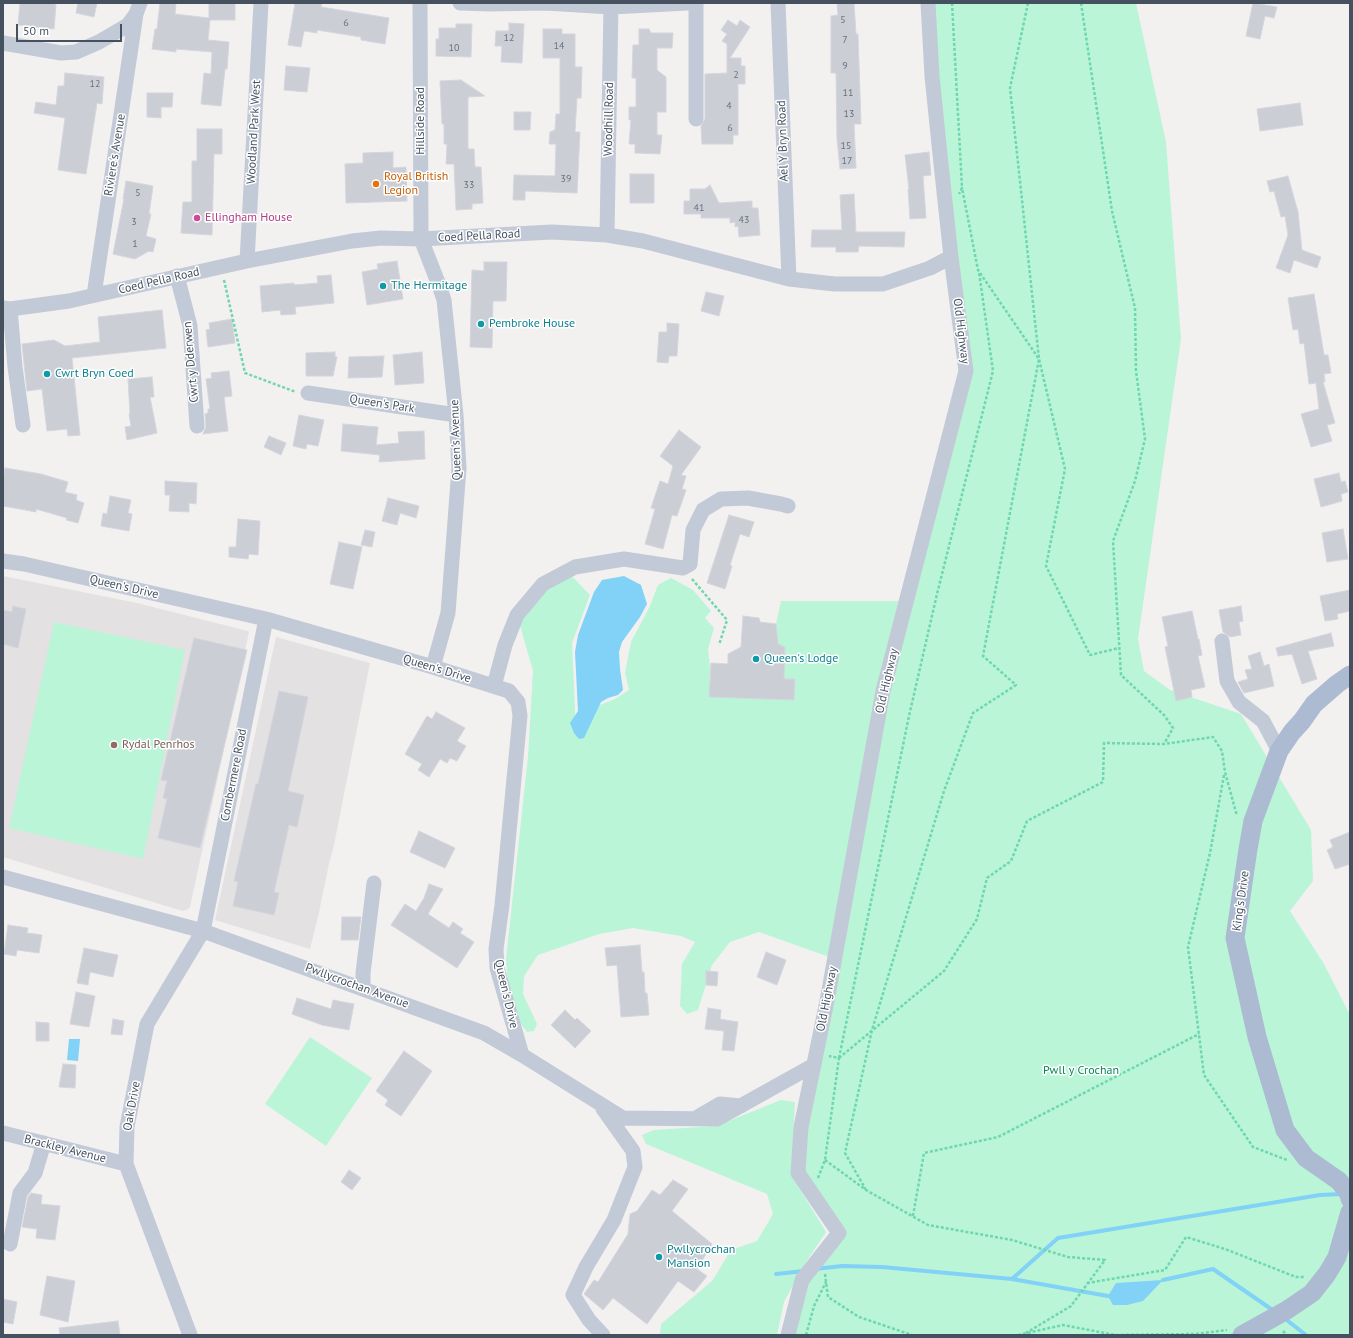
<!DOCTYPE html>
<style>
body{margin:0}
#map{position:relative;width:1353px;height:1338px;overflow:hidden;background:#f3f0f0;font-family:"PT Sans",sans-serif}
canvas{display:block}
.frame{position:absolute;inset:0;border:4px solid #465160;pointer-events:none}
.scale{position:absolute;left:16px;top:24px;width:106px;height:18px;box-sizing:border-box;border:2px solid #465160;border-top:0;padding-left:5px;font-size:12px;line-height:14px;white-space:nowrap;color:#465160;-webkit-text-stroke:3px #fff;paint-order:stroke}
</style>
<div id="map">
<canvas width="1353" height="1338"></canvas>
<div class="frame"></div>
<div class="scale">50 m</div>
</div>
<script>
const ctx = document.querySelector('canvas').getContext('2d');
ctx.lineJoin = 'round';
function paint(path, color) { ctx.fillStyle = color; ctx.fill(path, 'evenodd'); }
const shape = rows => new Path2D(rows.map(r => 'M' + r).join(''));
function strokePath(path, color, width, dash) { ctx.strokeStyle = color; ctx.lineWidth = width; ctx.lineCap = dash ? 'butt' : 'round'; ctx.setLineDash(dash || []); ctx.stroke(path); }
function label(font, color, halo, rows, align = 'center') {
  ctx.font = font + ' "PT Sans",sans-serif'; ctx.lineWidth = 3; ctx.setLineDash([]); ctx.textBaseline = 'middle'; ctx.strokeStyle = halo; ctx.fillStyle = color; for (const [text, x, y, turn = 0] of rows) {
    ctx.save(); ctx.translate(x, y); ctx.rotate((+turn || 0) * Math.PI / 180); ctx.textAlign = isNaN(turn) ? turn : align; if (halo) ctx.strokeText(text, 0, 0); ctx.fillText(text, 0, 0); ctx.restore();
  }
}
const education = shape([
 [3,576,137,603,248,631,249,632,190,907,188,909,183,911,3,857],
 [276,637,370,663,334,845,329,864,318,917,310,949,215,920]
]);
const green = shape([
 [928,3,1136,3,1166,142,1181,339,1138,639,1144,671,1170,690,1241,714,1311,830,1313,881,1290,911,1324,964,1350,1015,1350,1335,788,1335,802,1280,839,1233,798,1173,835,959,759,932,730,942,712,965,698,1010,687,1014,680,1006,682,964,695,942,681,936,633,928,599,934,538,955,524,976,523,994,537,1024,534,1031,527,1032,520,1023,508,985,506,959,528,757,533,671,517,615,567,571,590,595,572,643,576,732,597,706,615,699,629,690,625,673,631,642,650,606,658,585,671,578,693,590,711,611,705,618,714,628,708,649,710,667,709,697,794,700,795,680,784,679,785,647,778,644,776,624,781,601,906,601,966,371],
 [54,622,185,650,143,859,9,828],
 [310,1037,372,1078,326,1146,265,1104],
 [781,1100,795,1102,791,1175,826,1232,806,1262,784,1302,777,1335,660,1335,661,1324,712,1281,731,1250,757,1241,773,1214,767,1194,646,1144,642,1135,654,1130,716,1126]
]);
const water = shape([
 [624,576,641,585,647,604,640,617,622,642,619,652,620,669,623,690,618,695,608,698,601,702,584,738,579,739,574,733,570,723,578,711,575,652,578,635,594,592,602,580],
 [69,1039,80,1039,78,1061,67,1060],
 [1163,1280,1143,1301,1127,1305,1113,1305,1108,1296,1116,1283]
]);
const stream = shape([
 [815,1269,842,1266,882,1267,1012,1279,1108,1296],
 [776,1274,804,1271],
 [1012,1279,1058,1238,1320,1195,1342,1194],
 [1163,1280,1213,1269,1274,1311],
 [1284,1318,1306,1335]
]);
const building = shape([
 [20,3,52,3,56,5,54,29,18,25,20,3],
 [78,3,97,3,94,17,76,13,78,3],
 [160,3,176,3,175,14,209,18,209,3,235,3,235,20,210,20,208,40,229,42,227,69,225,69,221,106,201,104,204,73,211,74,212,52,176,49,176,52,152,49,155,29,157,29,160,3],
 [295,3,322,3,321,7,389,18,385,44,361,40,361,37,317,30,317,33,304,31,301,47,288,45,295,3],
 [837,3,854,3,856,34,858,34,861,124,854,124,856,168,840,169,837,139,836,73,831,73,831,16,838,15,837,3],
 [1253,3,1277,7,1274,18,1265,16,1260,39,1246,36,1253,3],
 [728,20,737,26,740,20,750,27,730,58,741,58,741,66,745,66,745,84,738,84,738,135,733,135,733,144,702,144,701,126,705,119,705,74,727,73,727,44,722,41,727,34,721,30,728,20],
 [509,23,524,24,522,63,501,62,502,46,495,46,496,31,509,31,509,23],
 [456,24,472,24,471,57,436,56,436,39,439,39,439,28,456,28,456,24],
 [543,29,562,29,562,34,575,34,575,67,582,67,581,98,577,98,575,132,580,132,577,193,525,191,525,200,513,200,514,175,555,176,556,144,549,144,550,132,555,130,556,114,560,114,560,58,543,58,543,29],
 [639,29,649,29,651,33,673,33,672,48,657,48,657,70,666,77,666,112,657,112,657,135,662,135,660,154,635,153,635,144,629,144,631,120,629,120,629,107,636,107,636,78,632,78,633,45,639,45,639,29],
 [286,66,310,68,307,92,284,90,286,66],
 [65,73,104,77,102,104,97,103,86,174,58,170,65,118,34,113,36,102,56,105,58,86,64,86,65,73],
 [461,80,485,96,468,97,468,149,474,149,475,167,481,167,483,203,472,204,472,209,456,210,454,164,446,164,447,144,444,144,444,124,442,124,440,81,461,80],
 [147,93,173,93,172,107,161,107,161,118,147,117,147,93],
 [1300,103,1303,125,1260,131,1257,109,1300,103],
 [514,112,531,112,530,130,514,130,514,112],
 [197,129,222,129,222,154,214,154,212,235,181,233,183,202,192,202,192,161,197,161,197,129],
 [393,152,393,168,406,167,407,201,346,203,345,164,363,163,363,153,393,152],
 [929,152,931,175,923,176,926,218,910,219,908,189,909,189,905,155,929,152],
 [630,174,654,174,654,203,630,203,630,174],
 [1288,176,1298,212,1302,250,1321,257,1317,268,1294,260,1290,273,1276,268,1288,235,1285,216,1281,217,1274,191,1270,192,1267,181,1288,176],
 [126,181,153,186,149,214,151,214,146,236,156,239,153,252,149,251,135,259,113,254,124,199,123,199,126,181],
 [710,185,719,203,752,201,752,208,758,208,760,235,739,237,738,226,735,227,735,222,730,223,730,218,701,218,701,214,684,214,684,201,690,201,690,189,705,189,710,185],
 [854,194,856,232,905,232,904,247,859,246,858,252,836,252,836,247,811,247,812,230,842,230,840,195,854,194],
 [397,261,403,299,367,305,362,272,378,269,377,264,397,261],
 [484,262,507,262,506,301,493,301,492,348,470,347,472,270,484,271,484,262],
 [331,275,334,303,295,307,296,314,281,315,280,310,262,312,260,286,294,283,294,285,318,283,317,276,331,275],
 [706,292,724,296,719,316,701,311,706,292],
 [1314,294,1324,355,1328,355,1331,373,1324,374,1325,382,1323,382,1335,423,1327,425,1332,441,1311,447,1301,414,1319,409,1316,383,1309,384,1304,343,1300,344,1298,329,1293,330,1288,298,1314,294],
 [162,310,166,348,72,358,80,435,68,436,67,429,47,431,42,389,27,391,22,344,54,340,65,346,100,342,98,317,162,310],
 [232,319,235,343,208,347,206,330,210,329,209,323,232,319],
 [667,323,679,324,677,356,669,356,668,363,657,362,659,332,667,332,667,323],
 [335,352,335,357,337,357,333,376,306,376,306,353,335,352],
 [422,352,424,383,395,385,393,355,422,352],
 [384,356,382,377,348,378,349,357,384,356],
 [229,371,232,396,224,397,228,431,203,434,206,426,205,414,208,413,208,409,210,409,206,379,212,378,211,373,229,371],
 [152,377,154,397,150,397,157,433,127,440,125,427,131,426,129,414,130,414,128,379,152,377],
 [299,415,324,420,318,446,307,444,306,449,293,446,299,415],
 [343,424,378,427,376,445,399,443,398,432,424,431,425,459,379,462,380,455,341,451,343,424],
 [679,430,701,447,681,475,686,476,682,489,686,490,677,516,672,515,663,549,645,544,655,509,651,508,660,481,668,484,673,466,660,456,679,430],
 [269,436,286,443,281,455,264,447,269,436],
 [5,468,41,474,68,482,65,492,77,495,76,500,84,503,78,523,66,520,67,518,36,509,36,512,3,506,3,482,5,468],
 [1339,473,1341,482,1345,481,1348,492,1341,494,1342,501,1321,507,1314,479,1339,473],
 [165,481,197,483,196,504,189,503,189,512,169,511,170,495,165,495,165,481],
 [110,496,131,500,128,513,132,514,129,531,101,526,103,513,107,514,110,496],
 [388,498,419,506,416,518,400,513,397,525,382,521,388,498],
 [729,515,754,522,749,537,740,534,730,565,732,566,725,589,707,583,729,515],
 [238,519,260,521,258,555,249,554,248,559,229,557,229,547,236,547,238,519],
 [1343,529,1348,559,1327,562,1322,533,1343,529],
 [365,530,375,532,372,547,361,545,365,530],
 [339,542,362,547,353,589,330,584,339,542],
 [1350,590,1350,611,1337,614,1338,619,1325,621,1320,596,1350,590],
 [13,606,26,609,18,648,3,644,3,610,12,612,13,606],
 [1241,606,1243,621,1239,622,1241,635,1230,637,1223,632,1219,610,1241,606],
 [1192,611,1198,639,1199,639,1202,655,1198,656,1205,687,1191,690,1192,697,1176,701,1165,647,1168,646,1162,617,1192,611],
 [743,616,759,618,760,622,776,624,778,644,785,647,784,679,795,679,794,700,709,697,711,663,728,664,728,654,741,647,743,616],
 [1331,633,1334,646,1308,651,1317,679,1302,684,1292,654,1278,656,1276,648,1331,633],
 [194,638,247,650,200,848,158,838,167,799,163,798,167,781,161,780,194,638],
 [1260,652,1264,666,1269,664,1274,686,1244,693,1238,682,1248,679,1245,670,1252,669,1248,656,1260,652],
 [279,691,308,697,288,791,304,795,297,827,289,825,274,892,279,893,274,915,233,906,238,882,234,881,256,784,258,784,279,691],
 [436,712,465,728,457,741,466,746,457,761,450,758,447,763,440,759,429,777,418,770,422,764,405,754,427,716,432,719,436,712],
 [419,831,455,848,445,868,410,852,419,831],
 [1350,832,1350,864,1335,869,1327,850,1333,847,1330,840,1350,832],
 [429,884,443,889,428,914,449,928,453,922,463,929,460,933,474,942,457,968,391,925,405,904,416,911,424,898,429,884],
 [342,917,361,917,358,940,341,940,342,917],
 [8,925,28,928,27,933,42,935,39,953,17,950,16,956,4,954,8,925],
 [640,945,642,972,644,972,645,993,647,993,649,1015,621,1017,617,965,607,966,605,948,640,945],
 [84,948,118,955,113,977,90,972,88,985,77,983,84,948],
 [766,952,786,960,777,985,757,977,766,952],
 [706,971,718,972,717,986,706,985,706,971],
 [76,992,95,996,89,1027,70,1024,76,992],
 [297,998,331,1009,333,1000,354,1004,349,1030,322,1025,292,1014,297,998],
 [708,1008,721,1010,720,1019,738,1022,734,1051,722,1050,724,1031,705,1029,708,1008],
 [565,1010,575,1020,577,1018,591,1031,575,1048,551,1025,565,1010],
 [113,1019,124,1021,122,1035,111,1034,113,1019],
 [36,1022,49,1023,49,1041,36,1041,36,1022],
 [404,1051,432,1071,401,1116,385,1105,388,1100,376,1091,404,1051],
 [63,1064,76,1065,75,1088,59,1087,63,1064],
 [349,1170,361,1178,352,1190,341,1182,349,1170],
 [673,1180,688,1189,672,1211,712,1244,697,1269,707,1276,694,1292,678,1281,647,1324,613,1298,603,1310,584,1294,594,1280,598,1282,628,1234,630,1214,637,1211,652,1190,660,1195,673,1180],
 [31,1193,42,1195,41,1204,60,1206,55,1240,36,1238,37,1229,22,1227,28,1197,31,1193],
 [47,1276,75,1281,68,1322,40,1315,47,1276],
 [3,1299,17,1302,13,1324,3,1322,3,1299],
 [118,1321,120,1335,60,1335,59,1328,118,1321]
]);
const path = shape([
 [952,3,962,188],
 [1028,3,1010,88,1039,359,1065,469,1046,566,1090,655,1119,648],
 [1081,3,1112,211,1135,308,1136,371,1145,439,1135,481,1113,541,1121,675,1164,715,1173,728,1164,744],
 [224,280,245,373,296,392],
 [692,579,727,620,719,645],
 [1224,775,1210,853,1188,947,1204,1075,1253,1147,1287,1160],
 [839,1058,909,716,937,594,993,371,979,272],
 [839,1058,944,971,977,919,987,878,1011,861,1027,821,1103,782,1104,743,1164,744,1213,737,1222,751,1225,772,1237,816],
 [825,1160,866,1190,928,1225,1012,1240,1068,1257,1105,1260,1071,1306,1026,1333],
 [818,1178,825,1160,839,1058,829,1056],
 [866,1190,845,1153,872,1030,944,791,973,713,1016,685,983,656,1039,359,978,270,962,188,959,194],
 [913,1216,924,1153,998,1137,1199,1034],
 [825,1274,828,1297,859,1317,912,1335],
 [1087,1283,1165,1270,1186,1237,1225,1249,1296,1277,1305,1277],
 [1283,1331,1287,1335],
 [806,1335,814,1306,826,1282],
 [1018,1335,1063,1325,1115,1335,1195,1334,1227,1330]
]);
const minor = shape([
 [420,3,421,239,439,285,444,300,456,415,459,468,448,613,433,667],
 [460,3,490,4,545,3,611,7,688,3],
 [696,3,696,119],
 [778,3,789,279],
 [3,43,61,53,76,52,99,42,128,25,136,14],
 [607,235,611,3],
 [247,261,261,3],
 [177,276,190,326,197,426],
 [94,295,136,14,140,3],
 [3,308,10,309,69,301,247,261,352,241,381,238,421,239,552,232,607,235,643,241,789,279,835,284,883,284,930,268,951,257],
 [10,309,15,367,23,425],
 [308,393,456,415],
 [3,561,24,564,266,619,433,667,509,691,518,702,520,716,502,905,496,949,497,968,522,1055],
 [1222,641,1227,681,1239,702,1263,721,1279,751],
 [494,686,505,645,517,615,543,584,575,567,624,559,683,568,690,564,693,530,703,510,721,499,748,498,781,504,788,506],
 [3,877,203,931,484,1033,522,1055,623,1118,717,1119,814,1065],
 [363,988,363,973,374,883],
 [603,1109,633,1151,635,1167,614,1220,586,1267,573,1295,589,1320,603,1335],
 [696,1118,720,1104,741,1106],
 [3,1133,126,1164],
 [10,1244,20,1193,35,1173,44,1143],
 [190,1335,126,1164,127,1127,147,1024,203,931,266,619],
 [788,1335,802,1280,839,1233,798,1173,801,1127,827,1001,883,691,966,371,951,257,941,164,932,76,928,3]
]);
const major = shape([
 [1350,675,1337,684,1314,704,1302,721,1292,732,1279,751,1253,821,1248,849,1235,938,1257,1037,1285,1130,1306,1158,1339,1181,1349,1194,1350,1199],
 [1242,1335,1287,1310,1312,1293,1327,1274,1337,1257,1350,1212]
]);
const markers = [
 [376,184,4,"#e8710a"],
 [197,218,4,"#d1479c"],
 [383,286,4,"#0f9aa8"],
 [481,324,4,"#0f9aa8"],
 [47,374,4,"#0f9aa8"],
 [756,659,4,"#0f9aa8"],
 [114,745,4,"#8d6e63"],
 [659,1257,4,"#0f9aa8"]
];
const numberNames = [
 ["5",843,20],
 ["6",346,23],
 ["12",509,38],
 ["7",845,40],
 ["14",559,46],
 ["10",454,48],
 ["9",845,66],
 ["2",736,75],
 ["12",95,84],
 ["11",848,93],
 ["4",729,106],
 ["13",849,114],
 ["6",730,128],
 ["15",846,146],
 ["17",847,161],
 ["39",566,179],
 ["33",469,185],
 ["5",138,193],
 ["41",699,208],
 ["43",744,220],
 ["3",134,222],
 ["1",135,244]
];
const streetNames = [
 ["Woodhill Road",609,119,-89],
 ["Hillside Road",421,121,-90],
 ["Woodland Park West",254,132,-87],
 ["Ael Y Bryn Road",783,141,-92],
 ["Riviere's Avenue",115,155,-81],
 ["Coed Pella Road",479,236,-3],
 ["Coed Pella Road",159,281,-13],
 ["Old Highway",961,331,83],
 ["Cwrt y Dderwen",191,362,-95],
 ["Queen's Park",382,404,9],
 ["Queen's Avenue",456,440,-92],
 ["Queen's Drive",124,587,13],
 ["Queen's Drive",437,669,17],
 ["Old Highway",887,681,-77],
 ["Combermere Road",234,775,-79],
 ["King's Drive",1241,901,-82],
 ["Pwllycrochan Avenue",357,986,20],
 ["Queen's Drive",506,994,77],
 ["Old Highway",827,999,-79],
 ["Oak Drive",132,1106,-80],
 ["Brackley Avenue",65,1149,14]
];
const foodNames = [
 ["Royal British",384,177],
 ["Legion",384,191]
];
const hotelNames = [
 ["Ellingham House",205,218]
];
const cultureNames = [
 ["The Hermitage",391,286],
 ["Pembroke House",489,324],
 ["Cwrt Bryn Coed",55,374],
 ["Queen's Lodge",764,659],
 ["Pwllycrochan",667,1250],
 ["Mansion",667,1264]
];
const educationNames = [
 ["Rydal Penrhos",122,745]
];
const parkNames = [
 ["Pwll y Crochan",1081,1071]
];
paint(education, '#e4e1e2');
paint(green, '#baf5d8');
paint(water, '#82d1f7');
strokePath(stream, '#82d1f7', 4);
paint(building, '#ccced6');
strokePath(building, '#d4d5dd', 1);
strokePath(path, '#6ed7b0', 2.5, [3, 2]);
strokePath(minor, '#c2cad7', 15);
strokePath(major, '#adbbd2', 19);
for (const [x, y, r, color] of markers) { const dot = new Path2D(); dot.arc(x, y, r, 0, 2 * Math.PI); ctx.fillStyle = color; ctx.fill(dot); strokePath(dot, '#fff', 1.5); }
label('10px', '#68707e', null, numberNames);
label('12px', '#465160', '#fff', streetNames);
label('12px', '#c56008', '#fff', foodNames, 'left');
label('12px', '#b23c85', '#fff', hotelNames, 'left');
label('12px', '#0d838f', '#fff', cultureNames, 'left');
label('12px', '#785e54', '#fff', educationNames, 'left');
label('12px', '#0c8657', '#fff', parkNames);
</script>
